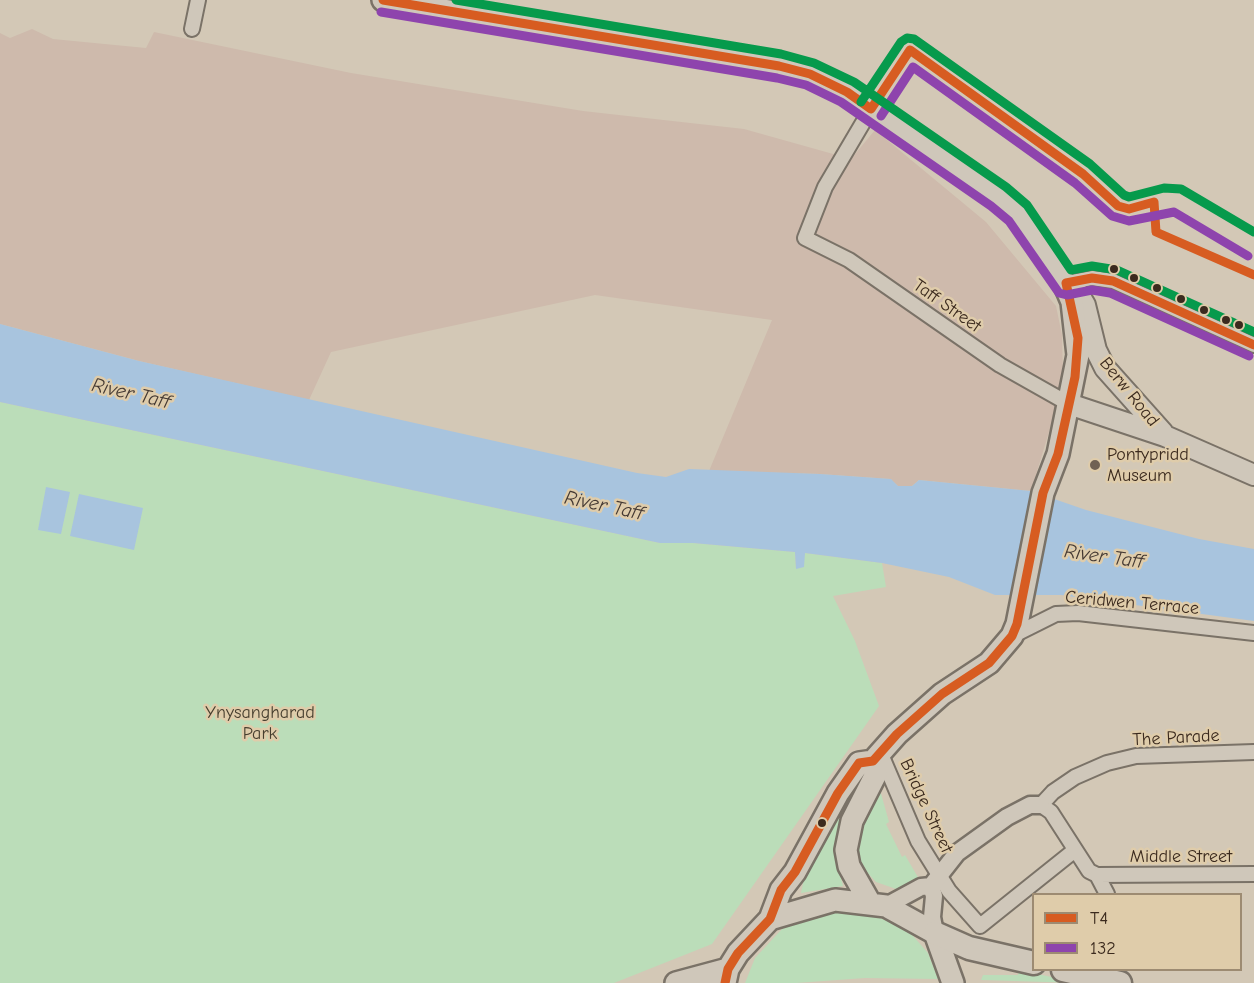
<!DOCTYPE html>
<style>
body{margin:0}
#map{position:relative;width:1254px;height:983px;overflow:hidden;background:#d3c8b6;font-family:"Comic Neue",sans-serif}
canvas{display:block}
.legend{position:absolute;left:1032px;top:893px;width:210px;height:78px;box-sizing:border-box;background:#dfccaa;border:2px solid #9d8b72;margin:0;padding:8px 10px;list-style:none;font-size:18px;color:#3b2a1e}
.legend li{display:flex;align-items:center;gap:12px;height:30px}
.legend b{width:30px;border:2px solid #9d8b72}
</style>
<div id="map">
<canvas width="1254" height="983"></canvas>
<ul class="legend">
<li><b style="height:8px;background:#d75c21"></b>T4</li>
<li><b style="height:8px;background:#8e44ad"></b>132</li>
</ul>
</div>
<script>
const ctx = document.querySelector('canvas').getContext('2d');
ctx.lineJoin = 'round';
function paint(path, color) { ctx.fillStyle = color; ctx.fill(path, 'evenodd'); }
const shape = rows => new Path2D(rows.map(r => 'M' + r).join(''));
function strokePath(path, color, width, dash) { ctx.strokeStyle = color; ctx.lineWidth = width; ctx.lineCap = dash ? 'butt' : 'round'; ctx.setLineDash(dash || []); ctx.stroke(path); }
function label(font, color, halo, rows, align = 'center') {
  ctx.font = font + ' "Comic Neue",sans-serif'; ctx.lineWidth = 5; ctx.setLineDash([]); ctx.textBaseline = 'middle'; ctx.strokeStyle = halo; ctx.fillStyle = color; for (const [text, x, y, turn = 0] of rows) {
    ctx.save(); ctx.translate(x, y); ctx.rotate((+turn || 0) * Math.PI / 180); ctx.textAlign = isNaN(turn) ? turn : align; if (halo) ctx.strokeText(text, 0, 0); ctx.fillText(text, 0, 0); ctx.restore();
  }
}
const built = shape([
 [32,29,53,39,146,48,154,32,351,73,583,111,744,129,851,159,875,130,986,222,1056,306,1062,335,1063,376,1056,409,1031,491,919,480,912,486,898,486,890,479,820,474,709,471,772,320,595,295,331,352,309,400,139,361,0,324,0,33,10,38]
]);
const green = shape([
 [0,402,660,543,693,543,795,552,796,569,805,553,882,563,886,587,833,596,855,641,879,706,712,944,614,983,0,983],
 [864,768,868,770,843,816,837,836,835,855,843,886,801,893,804,879],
 [880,790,889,822,886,824,902,857,905,855,919,879,899,890,876,882,864,869,857,856,857,839,865,815],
 [842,911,875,916,907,929,928,953,938,979,865,978,796,983,745,983,755,958,782,929,811,915],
 [1019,970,1079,983,981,980,983,975,1018,975]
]);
const water = shape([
 [0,324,139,361,637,473,666,477,689,469,820,474,891,479,898,486,912,486,919,480,1031,491,1086,510,1199,539,1254,549,1254,621,1061,595,995,595,949,577,882,563,805,553,804,567,796,569,795,552,693,543,660,543,0,402],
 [46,487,70,492,61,534,38,530],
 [79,494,143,508,134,550,70,536]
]);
const minor = shape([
 [192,29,198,0],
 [871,109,825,187,805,238,849,260,1000,365,1069,404],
 [1066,283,1092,278,1113,281,1254,345],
 [1012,636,1056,614,1078,613,1254,633],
 [880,752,918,841,949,891,980,926,1075,850],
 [1254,752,1136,756,1107,763,1075,777,1053,792,1041,805,1051,812,1089,871,1097,875,1254,874],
 [1097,875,1107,894]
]);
const tertiary = shape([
 [931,886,934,896,932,917,935,933],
 [886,906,921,887,931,886,957,853,1007,817,1030,805,1041,805]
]);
const secondary = shape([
 [1066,283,1078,293,1085,305,1096,350,1105,368,1163,433],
 [1069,404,1165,436,1254,475]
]);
const primary = shape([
 [383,0,779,66,810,74,847,92,998,196,1018,213,1058,269,1072,302,1078,355,1058,454,1043,493,1017,624,1012,636,989,663,942,694,897,734,873,761],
 [870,903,849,866,846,850,852,821,876,774,873,761],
 [770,919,835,900,886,906,935,933,953,983],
 [676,983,728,969],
 [725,983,728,969,738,953,770,919,781,890,795,872,838,793,859,763,873,761]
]);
const trunk = shape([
 [935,933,969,948,1034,963],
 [1063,970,1120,983]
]);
const bus1 = shape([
 [383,0,779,66,810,74,847,92,871,109,910,50,1083,174,1118,206,1129,209,1154,202,1156,232,1254,275],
 [725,983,728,969,738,953,770,919,781,890,795,872,838,793,859,763,873,761,897,734,942,694,989,663,1012,636,1017,624,1043,493,1058,454,1075,377,1078,338,1066,283,1092,278,1113,281,1254,345]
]);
const bus2 = shape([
 [381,12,777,78,806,85,841,102,991,206,1009,221,1059,293,1067,295,1092,290,1110,293,1249,356],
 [881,116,913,67,1075,183,1112,216,1129,221,1174,212,1248,256]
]);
const bus3 = shape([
 [456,0,781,54,814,63,854,82,1006,187,1027,205,1071,270,1092,266,1117,270,1254,332],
 [861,102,901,42,907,38,914,39,1090,164,1124,195,1129,197,1164,188,1181,189,1254,232]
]);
const markers = [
 [1114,269,5,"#3b2a1e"],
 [1134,278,5,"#3b2a1e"],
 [1157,288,5,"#3b2a1e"],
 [1181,299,5,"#3b2a1e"],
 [1204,310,5,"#3b2a1e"],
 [1226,320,5,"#3b2a1e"],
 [1239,325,5,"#3b2a1e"],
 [1095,465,6,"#706153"],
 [822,823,5,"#3b2a1e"]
];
const streetNames = [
 ["Taff Street",947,306,35],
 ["Berw Road",1129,392,51],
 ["Ceridwen Terrace",1132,603,5],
 ["The Parade",1176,738,-3],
 ["Bridge Street",926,806,65],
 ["Middle Street",1181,857]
];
const poiNames = [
 ["Pontypridd",1107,455],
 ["Museum",1107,476]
];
const parkNames = [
 ["Ynysangharad",260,713],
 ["Park",260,734]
];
const waterNames = [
 ["River Taff",131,394,13],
 ["River Taff",604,506,12],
 ["River Taff",1104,557,8]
];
paint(built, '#cebaac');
paint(green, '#bbddb9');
paint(water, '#a8c4de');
strokePath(minor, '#7a7267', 18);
strokePath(tertiary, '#7a7267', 21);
strokePath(secondary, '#7a7267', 24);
strokePath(primary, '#7a7267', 26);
strokePath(trunk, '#7a7267', 27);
strokePath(minor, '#cfc7ba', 14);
strokePath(tertiary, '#cfc7ba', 16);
strokePath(secondary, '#cfc7ba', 20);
strokePath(primary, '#cfc7ba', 21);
strokePath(trunk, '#cfc7ba', 22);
strokePath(bus1, '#d75c21', 9);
strokePath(bus2, '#8e44ad', 9);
strokePath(bus3, '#069a4c', 9);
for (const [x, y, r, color] of markers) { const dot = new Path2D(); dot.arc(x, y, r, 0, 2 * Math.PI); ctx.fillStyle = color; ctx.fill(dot); strokePath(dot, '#dfccaa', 2); }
label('18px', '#3b2a1e', '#dfccaa', streetNames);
label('18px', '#3b2a1e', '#dfccaa', poiNames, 'left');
label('18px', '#463e2e', '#dfccaa', parkNames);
label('italic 20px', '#443933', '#dfccaa', waterNames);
</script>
